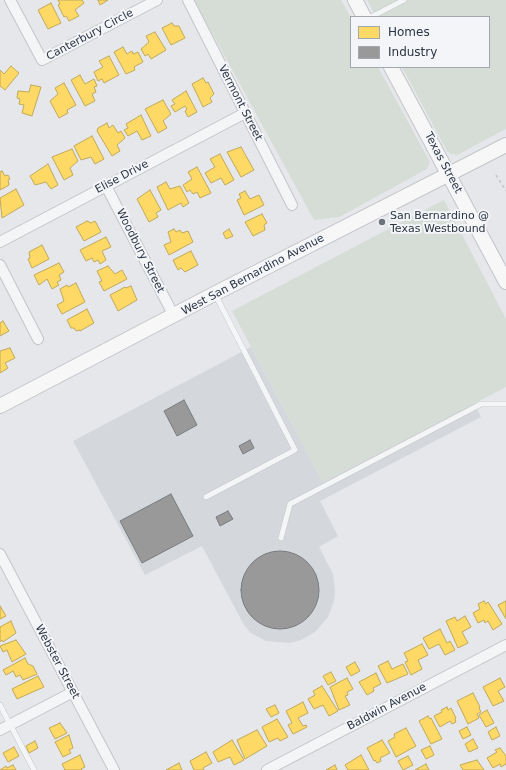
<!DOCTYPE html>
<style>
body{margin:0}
#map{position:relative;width:506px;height:770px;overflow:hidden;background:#e5e7ea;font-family:"DejaVu Sans",sans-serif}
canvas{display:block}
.legend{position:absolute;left:350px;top:16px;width:140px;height:52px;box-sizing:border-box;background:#f3f5f8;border:1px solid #a3a8af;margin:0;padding:5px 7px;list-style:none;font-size:12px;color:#2c3442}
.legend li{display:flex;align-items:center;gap:8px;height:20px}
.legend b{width:20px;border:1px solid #a3a8af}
</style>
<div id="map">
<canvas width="506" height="770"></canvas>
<ul class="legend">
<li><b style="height:11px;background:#ffd966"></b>Homes</li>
<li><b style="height:11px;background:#999"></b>Industry</li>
</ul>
</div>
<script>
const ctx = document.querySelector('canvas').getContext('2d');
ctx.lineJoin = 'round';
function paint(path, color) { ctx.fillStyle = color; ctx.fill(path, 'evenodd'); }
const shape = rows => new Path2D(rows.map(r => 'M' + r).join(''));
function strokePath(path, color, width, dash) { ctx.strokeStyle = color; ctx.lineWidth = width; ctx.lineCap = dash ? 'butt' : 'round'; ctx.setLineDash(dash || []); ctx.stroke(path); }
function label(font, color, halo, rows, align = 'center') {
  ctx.font = font + ' "DejaVu Sans",sans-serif'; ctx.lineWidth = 4; ctx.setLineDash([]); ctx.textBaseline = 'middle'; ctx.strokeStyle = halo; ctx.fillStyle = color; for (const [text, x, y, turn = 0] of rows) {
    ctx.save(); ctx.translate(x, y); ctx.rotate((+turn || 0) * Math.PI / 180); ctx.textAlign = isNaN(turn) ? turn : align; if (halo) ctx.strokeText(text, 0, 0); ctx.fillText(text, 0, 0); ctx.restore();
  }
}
const built = shape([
 [251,347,323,482,474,403,481,417,320,501,338,536,319,547,333,574,335,591,334,601,328,617,315,632,301,640,290,643,266,641,251,633,244,625,202,546,145,575,73,441]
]);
const green = shape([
 [194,0,341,0,351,18,351,67,378,67,430,162,427,169,339,217,314,220],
 [367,0,506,0,506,129,457,155,451,154,447,151,402,67,489,67,489,17,376,17],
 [444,200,506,319,506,387,323,482,232,311]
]);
const homes = shape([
 [58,0,82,0,84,3,75,10,79,16,69,21,66,16,64,17,58,5,60,4,58,0],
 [98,0,108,0,100,5,98,0],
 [51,3,61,23,48,29,38,10,51,3],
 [172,23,174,26,179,26,185,38,171,45,162,28,172,23],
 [155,32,166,50,151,59,148,54,145,56,141,49,149,42,146,36,155,32],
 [123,47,127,54,132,51,133,54,138,52,143,62,134,67,135,70,126,74,114,52,123,47],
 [109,56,119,75,104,83,102,79,98,81,94,72,103,67,99,61,109,56],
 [11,66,19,73,5,90,0,86,0,70,4,74,11,66],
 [80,75,85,84,94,79,97,86,94,87,96,92,92,94,95,101,85,106,71,80,80,75],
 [203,78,206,83,208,82,214,94,210,98,212,102,203,107,192,84,203,78],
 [64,83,76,105,67,110,68,113,59,118,50,101,58,94,55,88,64,83],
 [31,85,41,87,32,116,22,113,24,105,19,104,20,99,17,98,18,91,29,92,31,85],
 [186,91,197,112,188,117,185,111,187,109,185,106,175,112,171,106,175,104,172,100,186,91],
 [163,100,171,114,163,121,167,128,158,133,145,109,163,100],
 [141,115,151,136,142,140,137,131,128,136,124,130,128,128,126,124,141,115],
 [107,123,109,128,113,125,118,133,121,131,125,138,117,145,120,151,112,156,97,131,98,128,107,123],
 [92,136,104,159,95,164,91,157,81,160,74,146,92,136],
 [241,147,254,170,241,177,227,152,241,147],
 [72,149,78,161,70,168,73,175,64,180,52,157,72,149],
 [220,154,234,180,225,185,221,178,211,183,205,173,215,167,210,159,220,154],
 [48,164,58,185,51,189,46,182,35,185,30,176,48,164],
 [197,167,211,193,200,198,197,192,193,194,190,190,187,192,183,185,192,179,188,172,197,167],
 [2,171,5,176,8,175,10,179,8,180,9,185,0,190,0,172,2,171],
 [166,182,170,189,180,186,189,203,183,207,181,203,168,210,157,187,166,182],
 [16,189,24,205,2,218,0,198,16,189],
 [150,190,161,210,156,213,158,217,149,222,137,199,150,190],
 [245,191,250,199,259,195,264,205,244,215,237,200,241,198,239,194,245,191],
 [262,214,267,223,264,225,265,230,253,236,245,222,262,214],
 [87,221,91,223,95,221,101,232,84,241,76,227,87,221],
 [174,229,176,232,180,230,182,233,188,231,193,242,169,255,164,245,171,242,168,232,174,229],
 [229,229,233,236,226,239,223,233,229,229],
 [106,237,111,247,102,251,106,260,100,264,98,260,94,262,92,258,86,261,80,250,106,237],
 [42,245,49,259,32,268,28,259,30,258,29,252,42,245],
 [191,251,198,265,185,272,181,268,178,270,173,260,191,251],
 [59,263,64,272,59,275,61,280,57,282,59,285,52,289,47,279,39,285,34,275,59,263],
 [108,266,115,274,122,270,127,279,104,291,99,282,102,281,97,271,108,266],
 [76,283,85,302,62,314,57,305,64,301,60,289,67,285,68,287,76,283],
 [131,286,137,300,118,311,110,295,125,287,126,288,131,286],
 [87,309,94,323,80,331,80,330,76,331,74,328,71,328,67,320,87,309],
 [3,321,9,331,0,336,0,323,3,321],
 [10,348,15,358,5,363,8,368,0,373,0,351,10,348],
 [484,601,486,604,488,602,502,624,493,630,488,621,485,623,484,620,478,623,473,613,480,609,478,604,484,601],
 [506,601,506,619,498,605,506,601],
 [0,606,6,616,0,619,0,606],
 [465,616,471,627,462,632,468,643,458,648,446,621,455,617,457,621,465,616],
 [11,621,16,633,3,642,2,640,0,642,0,627,11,621],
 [440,629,447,643,450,641,455,650,445,655,439,644,429,649,423,638,440,629],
 [16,640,26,654,12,662,7,650,3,652,0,646,16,640],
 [422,644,428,655,418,660,422,669,411,675,405,662,408,661,404,653,422,644],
 [25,658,28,664,33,666,37,674,23,680,20,675,16,677,13,671,6,675,3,670,25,658],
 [388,661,392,669,403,664,408,674,387,683,378,666,388,661],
 [355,662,360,671,351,676,346,667,355,662],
 [331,672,336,681,328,685,323,676,331,672],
 [376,673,381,684,373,688,374,691,367,695,359,682,376,673],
 [38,676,44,687,17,699,12,689,38,676],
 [347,678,353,689,347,692,348,695,345,696,350,705,339,710,330,687,347,678],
 [500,678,505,687,498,691,504,701,493,706,483,687,500,678],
 [322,686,338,711,329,716,323,705,314,709,308,699,315,695,313,691,322,686],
 [473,693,480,707,479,708,481,712,477,714,479,718,468,724,457,701,473,693],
 [303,702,308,713,298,718,303,726,306,725,307,727,293,734,288,725,292,723,286,711,303,702],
 [275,705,279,713,271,717,266,709,275,705],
 [447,707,448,710,451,708,456,718,455,719,456,722,452,724,450,721,440,727,434,716,442,712,441,710,447,707],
 [487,710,494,723,486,727,479,715,487,710],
 [428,716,430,719,431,718,442,739,431,744,419,721,428,716],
 [277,719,288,737,280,741,278,738,269,742,262,727,277,719],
 [60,723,67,733,55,739,49,728,60,723],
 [467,727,471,735,463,739,459,731,467,727],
 [496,727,500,736,492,740,488,732,496,727],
 [406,728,416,746,396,757,388,741,395,737,394,734,406,728],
 [257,730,267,746,245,759,237,740,257,730],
 [69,735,73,748,69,750,71,753,63,757,55,742,69,735],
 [473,739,478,748,469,752,465,744,473,739],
 [232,740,244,760,234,765,230,757,218,762,213,752,232,740],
 [382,740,390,753,380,758,381,761,377,763,375,760,374,761,367,748,382,740],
 [35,741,38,748,29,753,26,746,35,741],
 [430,746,434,755,426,759,421,750,430,746],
 [14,747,19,756,8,762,3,753,14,747],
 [500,748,506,756,506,764,501,767,500,764,493,768,487,758,497,752,495,750,500,748],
 [206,752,212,763,203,768,204,770,194,770,190,761,206,752],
 [80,755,85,767,81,769,82,770,65,770,62,764,80,755],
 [361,755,369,770,348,770,345,765,361,755],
 [408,756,413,765,403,770,398,761,408,756],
 [477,760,484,770,463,770,460,765,477,760],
 [179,763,182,770,166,770,179,763],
 [426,764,429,770,415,770,426,764],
 [13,765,16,770,0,770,6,766,7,768,13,765],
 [335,765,337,770,326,770,335,765]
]);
const industry = shape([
 [184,400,197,425,177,436,164,411,184,400],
 [250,440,254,448,243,454,239,446,250,440],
 [171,494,193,536,142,563,120,521,171,494],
 [228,511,233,519,220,526,216,517,228,511],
 '241 590a39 39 0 1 1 78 0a39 39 0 1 1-78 0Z'
]);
const path = shape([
 [496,175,506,191]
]);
const lane = shape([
 [371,17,404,0],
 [206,497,295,450,215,294],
 [281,538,290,504,481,404,506,404],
 [0,705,34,770]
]);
const street = shape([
 [10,0,42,60,157,0],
 [188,0,292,205],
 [106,186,174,316],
 [0,242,245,113],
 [0,265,38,339],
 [0,554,114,770],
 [0,730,73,692],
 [267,770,506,645]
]);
const secondary = shape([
 [355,0,364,17],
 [391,67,506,282],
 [0,406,214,294,506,145]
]);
const markers = [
 [382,222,4,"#6d737d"]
];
const streetNames = [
 ["Canterbury Circle",90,35,-28],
 ["Vermont Street",240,103,63],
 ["Texas Street",443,163,62],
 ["Elise Drive",122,177,-28],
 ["Woodbury Street",140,251,63],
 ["West San Bernardino Avenue",253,275,-28],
 ["Webster Street",57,662,62],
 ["Baldwin Avenue",387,707,-28]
];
const poiNames = [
 ["San Bernardino @",390,216],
 ["Texas Westbound",390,229]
];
paint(built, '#d4d7dc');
paint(green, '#d6ddd6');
paint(homes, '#ffd966');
strokePath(homes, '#c0a85b', 1);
paint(industry, '#999');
strokePath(industry, '#787b7f', 1);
strokePath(lane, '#c3c5c8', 6);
strokePath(street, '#c3c5c8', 12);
strokePath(secondary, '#c3c5c8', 16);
strokePath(path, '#c3c5c8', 1.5, [3, 3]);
strokePath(lane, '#f4f5f6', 5);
strokePath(street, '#f4f5f6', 10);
strokePath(secondary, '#f7f7f8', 14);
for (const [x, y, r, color] of markers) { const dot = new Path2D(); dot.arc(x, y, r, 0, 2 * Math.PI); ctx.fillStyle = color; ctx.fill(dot); strokePath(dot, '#f3f5f8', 1.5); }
label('11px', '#2c3442', '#f3f5f8', streetNames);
label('11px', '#2c3442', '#f3f5f8', poiNames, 'left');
</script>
